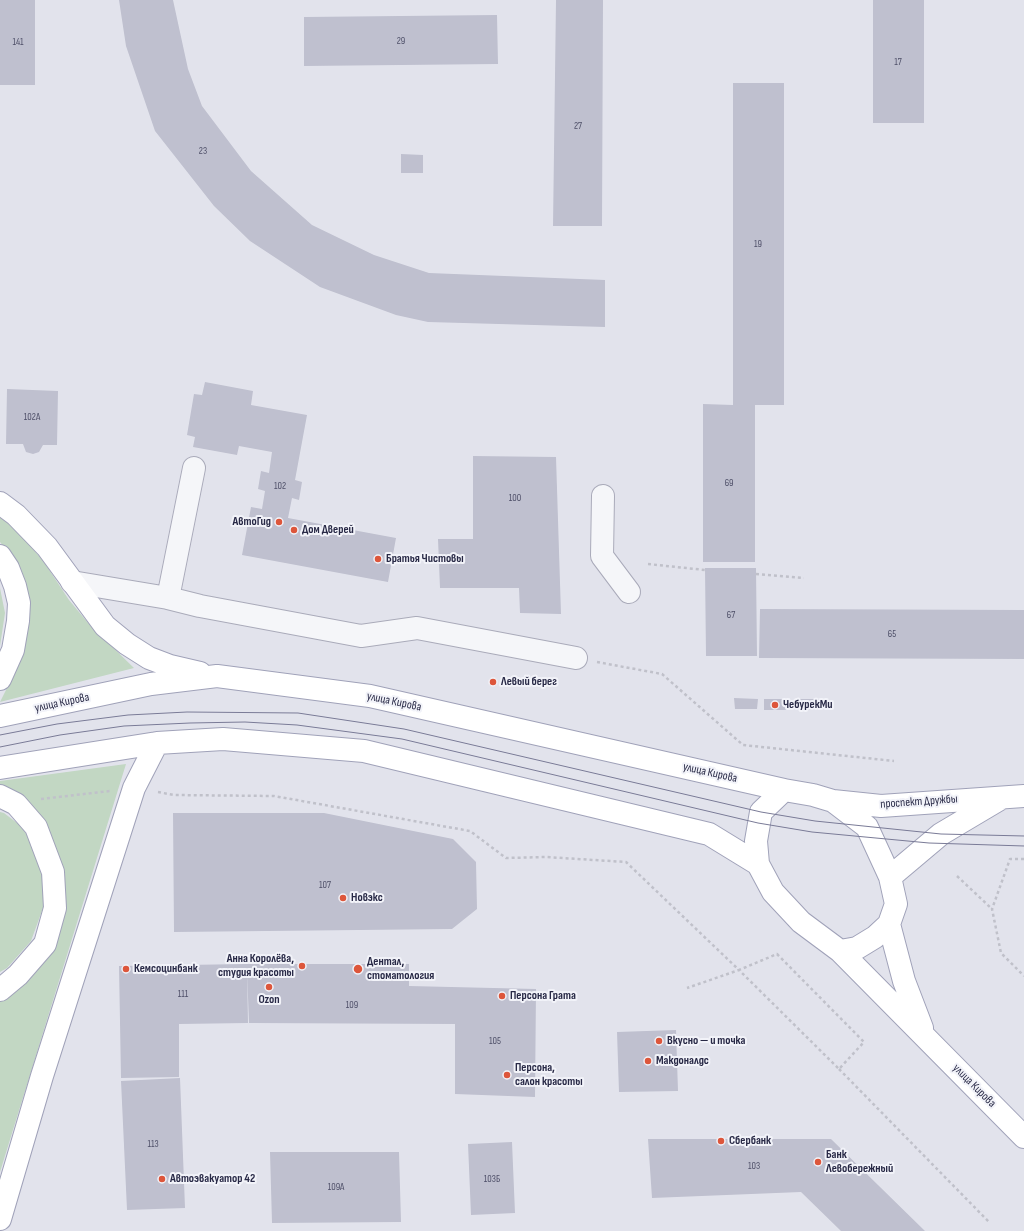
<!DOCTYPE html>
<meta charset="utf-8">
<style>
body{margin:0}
canvas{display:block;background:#e2e3ec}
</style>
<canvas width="1024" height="1231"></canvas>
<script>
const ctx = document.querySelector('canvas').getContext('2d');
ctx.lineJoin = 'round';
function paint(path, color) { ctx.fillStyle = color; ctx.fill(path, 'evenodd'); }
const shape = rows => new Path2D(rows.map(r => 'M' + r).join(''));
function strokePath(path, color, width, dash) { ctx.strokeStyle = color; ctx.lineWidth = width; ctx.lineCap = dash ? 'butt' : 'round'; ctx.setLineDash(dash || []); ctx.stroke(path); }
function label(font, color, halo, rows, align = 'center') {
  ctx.font = font + ' "Sofia Sans Condensed",sans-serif'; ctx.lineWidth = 4; ctx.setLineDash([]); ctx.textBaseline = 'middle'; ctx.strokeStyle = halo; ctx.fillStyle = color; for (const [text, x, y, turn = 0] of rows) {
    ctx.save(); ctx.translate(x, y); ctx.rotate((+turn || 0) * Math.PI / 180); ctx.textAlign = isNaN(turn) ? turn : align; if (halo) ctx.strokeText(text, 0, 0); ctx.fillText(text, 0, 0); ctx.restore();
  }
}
const green = shape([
 [0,515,18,531,44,562,69,600,89,624,134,668,0,702,20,662,24,639,27,590,19,566,0,542],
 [0,588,5,613,0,646],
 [126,764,0,1172,0,999,65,899,0,787,0,781],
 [0,812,4,813,21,826,35,847,44,876,43,908,31,941,7,968,0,972]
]);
const building = shape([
 [0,0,35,0,35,85,0,85],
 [119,0,173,0,188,69,202,106,251,171,312,225,374,255,429,273,605,280,605,327,428,322,396,315,320,287,250,241,214,206,155,131,126,46],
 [556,0,603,0,602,226,553,226],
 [873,0,924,0,924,123,873,123],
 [497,15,498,64,304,66,304,17],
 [733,83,784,83,784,405,755,405,755,562,703,562,703,404,733,405],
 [401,154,423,155,423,173,401,173],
 [205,382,253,391,251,405,307,415,295,480,302,482,299,500,292,498,288,518,396,538,388,582,242,555,251,507,262,509,265,491,258,489,261,471,269,473,272,452,239,446,237,455,193,447,195,437,187,435,194,394,202,395],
 [7,389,58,391,57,445,43,445,39,452,33,454,26,452,23,444,6,444],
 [473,456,556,457,561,614,520,613,519,588,440,588,438,539,473,539],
 [705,568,756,568,757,656,706,656],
 [760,609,1024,610,1024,659,759,658],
 [734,698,758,699,757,709,735,709],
 [764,699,787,699,787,710,764,710],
 [797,699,820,699,820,710,797,710],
 [173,813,324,813,453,839,476,862,477,909,452,929,174,932],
 [247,964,409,964,409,986,536,989,535,1097,455,1094,455,1024,249,1023,247,970,248,1023,179,1024,179,1077,121,1078,119,966],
 [676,1030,678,1091,619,1092,617,1032],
 [180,1078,185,1208,127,1210,121,1081],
 [648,1139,831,1139,925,1231,841,1231,801,1192,652,1198],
 [512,1142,515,1213,471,1215,468,1144],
 [270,1152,399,1152,401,1222,272,1223]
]);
const path = shape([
 [648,564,705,570],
 [756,574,804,578],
 [597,662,662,674,743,745,894,761],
 [158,792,174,795,274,796,470,831,506,858,546,857,626,862,739,970,777,954,864,1042,839,1069,739,970,687,988],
 [41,799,110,791],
 [1024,859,1010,859,992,909,1001,953,1024,976],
 [957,876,992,909],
 [839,1069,989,1222]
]);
const minor = shape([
 [603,496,602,556,629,592],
 [72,582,168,598,194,468],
 [168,598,200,606,361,636,417,628,576,658]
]);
const major = shape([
 [0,503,16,515,47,547,105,626,127,644,149,658,170,666,200,673],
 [0,556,8,568,15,586,19,603,18,621,13,650,0,679],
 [0,716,151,684,217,676,370,696,784,790],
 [0,768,157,743,223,739,364,751,709,834,758,864],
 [784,790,813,795,833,801,867,827,890,877,896,904,889,924,875,937,857,948,840,951,801,922,773,892,758,864,756,841,761,812,784,790],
 [0,796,16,804,36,827,53,872,55,908,45,944,18,975,0,990],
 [833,801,881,806,1024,796],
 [890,877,941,834,1000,799],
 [889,924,904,981,922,1028],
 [840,951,1024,1137],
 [0,1219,42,1076,134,788,157,743]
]);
const tram = shape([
 [0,735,57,724,128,715,187,712,298,713,404,729,761,812,815,821,941,834,1024,836],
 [0,747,60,735,124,726,190,723,245,722,297,725,402,739,758,823,812,832,929,843,1024,846]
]);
const markers = [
 [279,522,4,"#dd563b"],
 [294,530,4,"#dd563b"],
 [378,559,4,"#dd563b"],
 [493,682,4,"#dd563b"],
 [775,705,4,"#dd563b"],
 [343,898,4,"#dd563b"],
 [302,966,4,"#dd563b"],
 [126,969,4,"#dd563b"],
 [358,969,5,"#dd563b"],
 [269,987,4,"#dd563b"],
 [502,996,4,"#dd563b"],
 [659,1041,4,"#dd563b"],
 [648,1061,4,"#dd563b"],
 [507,1075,4,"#dd563b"],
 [721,1141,4,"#dd563b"],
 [818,1162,4,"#dd563b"],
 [162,1179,4,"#dd563b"]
];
const numberNames = [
 ["29",401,41],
 ["141",18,42],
 ["17",898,62],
 ["27",578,126],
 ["23",203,151],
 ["19",758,244],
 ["102А",32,417],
 ["69",729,483],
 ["102",280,486],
 ["100",515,498],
 ["67",731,615],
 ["65",892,634],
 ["107",325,885],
 ["111",183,994],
 ["109",352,1005],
 ["105",495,1041],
 ["113",153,1144],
 ["103",754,1166],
 ["103Б",492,1179],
 ["109А",336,1187]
];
const poiNames = [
 ["АвтоГид",271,522,"right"],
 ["Дом Дверей",302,530],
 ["Братья Чистовы",386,559],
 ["Левый берег",501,682],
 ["ЧебурекМи",783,705],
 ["Новэкс",351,898],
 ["Анна Королёва,",294,959,"right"],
 ["студия красоты",294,973,"right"],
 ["Дентал,",367,962],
 ["стоматология",367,976],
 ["Кемсоцинбанк",134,969],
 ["Персона Грата",510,996],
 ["Ozon",269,1000,"center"],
 ["Вкусно — и точка",667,1041],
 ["Макдоналдс",656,1061],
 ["Персона,",515,1068],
 ["салон красоты",515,1082],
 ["Сбербанк",729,1141],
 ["Банк",826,1155],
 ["Левобережный",826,1169],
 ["Автоэвакуатор 42",170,1179]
];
const streetNames = [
 ["улица Кирова",394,702,12],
 ["улица Кирова",62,703,-12],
 ["улица Кирова",710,773,13],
 ["проспект Дружбы",919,802,-4],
 ["улица Кирова",974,1086,45]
];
paint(green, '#c2d7c3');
paint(building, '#bfc0cf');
strokePath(minor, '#aaabba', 24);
strokePath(major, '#a0a2b9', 24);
strokePath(path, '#c0c1ca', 2.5, [3, 3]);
strokePath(minor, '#f5f6f9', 22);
strokePath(major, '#fff', 22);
strokePath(tram, '#7a7b97', 1);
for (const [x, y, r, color] of markers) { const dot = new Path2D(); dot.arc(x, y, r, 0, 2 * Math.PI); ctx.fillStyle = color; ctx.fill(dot); strokePath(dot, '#f2f3f9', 1.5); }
label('10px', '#4e4f68', null, numberNames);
label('bold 12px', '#282946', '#f2f3f9', poiNames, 'left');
label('12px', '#282946', '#f2f3f9', streetNames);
</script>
